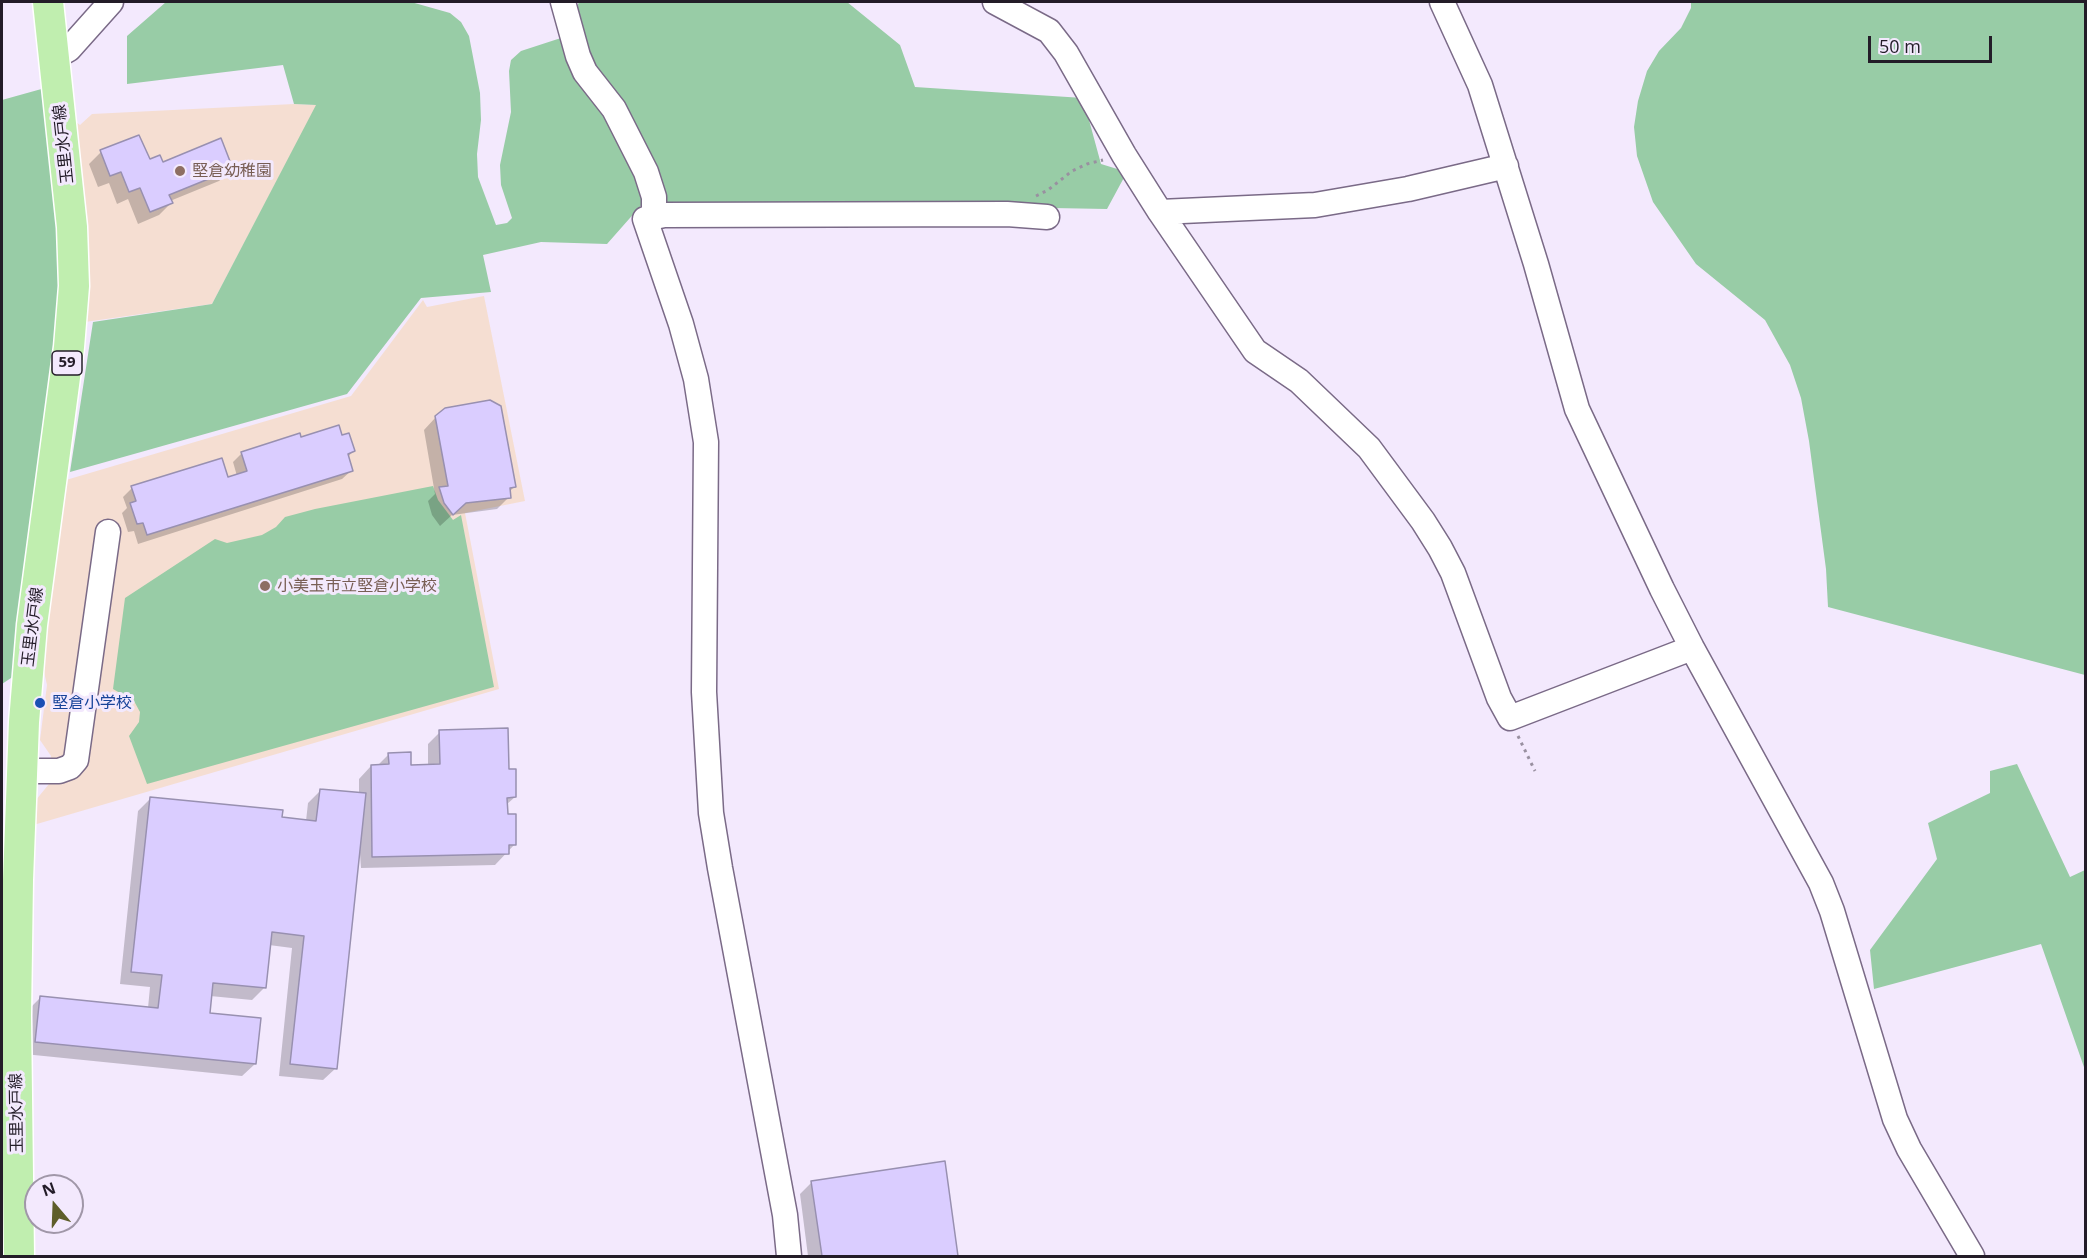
<!DOCTYPE html>
<meta charset="utf-8">
<style>
body{margin:0}
#map{position:relative;width:2087px;height:1258px;overflow:hidden;background:#f3e9fd;font-family:"Open Sans",sans-serif}
canvas{display:block}
.frame{position:absolute;inset:0;border:3px solid #231c28;pointer-events:none}
.north{position:absolute;left:24px;top:1174px;width:60px;height:60px;box-sizing:border-box;background:#f3e9fd;border:2px solid #a097a8;border-radius:50%;rotate:341deg;font-size:16px;font-weight:700;line-height:24px;text-align:center;color:#231c28}
.north::after{content:'';display:block;margin:auto;width:21px;height:27px;background:#5e5d2a;clip-path:polygon(50% 0,100% 100%,50% 72%,0 100%)}
.scale{position:absolute;left:1868px;top:36px;width:124px;height:27px;box-sizing:border-box;border:3px solid #231c28;border-top:0;padding-left:8px;font-size:18px;line-height:21px;white-space:nowrap;color:#231c28;-webkit-text-stroke:4px #f3e9fd;paint-order:stroke}
</style>
<div id="map">
<canvas width="2087" height="1258"></canvas>
<div class="frame"></div>
<div class="north">N</div>
<div class="scale">50 m</div>
</div>
<script>
const ctx = document.querySelector('canvas').getContext('2d');
ctx.lineJoin = 'round';
function paint(path, color) { ctx.fillStyle = color; ctx.fill(path, 'evenodd'); }
const shape = rows => new Path2D(rows.map(r => 'M' + r).join(''));
function strokePath(path, color, width, dash) { ctx.strokeStyle = color; ctx.lineWidth = width; ctx.lineCap = dash ? 'butt' : 'round'; ctx.setLineDash(dash || []); ctx.stroke(path); }
function label(font, color, halo, rows, align = 'center') {
  ctx.font = font + ' "Open Sans","Noto Sans JP",sans-serif'; ctx.lineWidth = 6; ctx.setLineDash([]); ctx.textBaseline = 'middle'; ctx.strokeStyle = halo; ctx.fillStyle = color; for (const [text, x, y, turn = 0] of rows) {
    ctx.save(); ctx.translate(x, y); ctx.rotate((+turn || 0) * Math.PI / 180); ctx.textAlign = isNaN(turn) ? turn : align; if (halo) ctx.strokeText(text, 0, 0); ctx.fillText(text, 0, 0); ctx.restore();
  }
}
const education = shape([
 [294,104,317,105,212,304,85,322,71,118,80,125,92,114],
 [484,296,525,501,465,513,499,689,30,826,31,806,49,784,51,756,40,740,47,685,41,659,66,480,351,396,423,300,427,307]
]);
const green = shape([
 [166,2,411,2,450,13,461,22,469,36,480,93,481,120,477,154,478,177,496,225,507,223,512,218,501,185,500,165,511,112,509,71,511,60,521,51,564,37,579,2,847,2,900,45,915,87,1083,98,1101,164,1127,172,1107,209,998,207,662,210,652,193,607,244,541,242,483,255,491,292,421,298,347,394,70,472,93,322,212,304,316,105,294,104,283,65,127,84,127,36],
 [1691,2,2085,2,2085,675,1828,607,1826,569,1809,441,1801,398,1790,365,1765,320,1696,264,1653,202,1637,156,1634,127,1638,101,1647,71,1659,51,1681,28,1691,8],
 [45,88,62,230,60,345,14,676,2,684,2,100],
 [433,486,438,500,453,520,461,515,494,687,147,784,129,736,139,722,140,712,134,701,113,689,125,598,215,539,227,543,262,535,276,527,285,517,315,509],
 [2017,764,2070,877,2085,870,2085,1070,2041,944,1874,989,1870,950,1937,859,1928,823,1990,793,1990,771]
]);
const shadow = shape([
 [101,152,162,164,232,169,219,181,170,201,171,203,159,215,138,224,128,199,117,204,109,183,98,187,89,164],
 [436,417,514,487,509,492,509,497,497,509,452,515,440,526,432,515,428,501,435,494,424,430],
 [341,437,353,451,348,457,352,470,342,479,138,544,134,531,128,532,122,513,127,508,123,497,132,488,227,479,237,476,233,462,242,453,300,439],
 [440,732,507,771,515,797,506,805,506,815,515,844,495,865,361,868,360,854,358,854,336,1068,323,1080,279,1076,292,948,269,945,265,987,252,1000,210,996,208,1015,255,1064,242,1076,24,1054,28,1010,41,997,148,1008,150,987,120,984,138,811,151,798,306,821,308,803,321,790,359,794,359,779,371,766,377,766,389,754,410,766,428,766,428,744],
 [944,1163,957,1256,808,1256,800,1194,812,1182]
]);
const building = shape([
 [139,135,150,159,160,155,163,162,221,138,233,169,169,195,173,203,150,212,140,188,129,192,121,172,110,176,100,150,139,135],
 [490,400,501,406,516,487,510,488,511,498,466,503,453,515,444,503,439,487,448,486,435,416,445,408,490,400],
 [339,425,342,435,349,433,355,451,348,454,353,471,147,535,143,523,137,524,130,503,136,501,131,486,222,458,228,477,247,471,241,452,300,433,301,437,339,425],
 [508,728,509,769,516,769,516,797,507,798,508,814,516,814,516,845,509,845,509,854,372,857,371,765,389,764,388,753,411,752,411,765,440,764,439,730,508,728],
 [320,789,366,793,337,1069,290,1064,304,936,272,932,266,988,213,983,210,1013,261,1018,256,1064,35,1042,40,996,158,1008,162,975,131,972,150,797,283,810,282,817,316,821,320,789],
 [945,1161,958,1256,822,1256,811,1181,945,1161]
]);
const path = shape([
 [1036,196,1048,190,1072,171,1087,164,1103,160],
 [1518,736,1535,771]
]);
const minor = shape([
 [563,2,578,56,585,72,614,109,646,172,654,197,654,216],
 [995,2,1049,31,1066,53,1124,155,1160,212,1255,351,1299,381,1369,448,1423,521,1440,548,1453,573,1499,698,1510,718,1692,648],
 [1442,2,1480,85,1536,264,1577,409,1662,589,1692,648,1821,883,1832,911,1895,1119,1909,1149,1972,1256],
 [55,57,69,49,111,2],
 [1160,212,1315,205,1408,189,1506,166],
 [22,771,59,771,70,767,76,760,108,532],
 [789,1256,785,1215,720,868,711,813,704,692,706,442,696,379,681,324,645,219,664,215,1007,214,1047,217]
]);
const major = shape([
 [19,1256,16,1016,18,880,24,722,32,625,69,347,74,286,72,227,48,2]
]);
const markers = [
 [180,171,6,"#8d6e63"],
 [265,586,6,"#8d6e63"],
 [40,703,6,"#1a4fb4"]
];
const shields = [
 [67,363,30]
];
const shieldNames = [
 ["59",67,363]
];
const streetNames = [
 ["玉里水戸線",64,144,-96],
 ["玉里水戸線",33,627,-83],
 ["玉里水戸線",17,1113,-91]
];
const educationNames = [
 ["堅倉幼稚園",192,171],
 ["小美玉市立堅倉小学校",277,586]
];
const transitNames = [
 ["堅倉小学校",52,703]
];
paint(education, '#f5ded2');
paint(green, '#98cca6');
paint(shadow, '#0003');
paint(building, '#dacdff');
strokePath(building, '#9890b0', 1.5);
strokePath(minor, '#7a6a87', 27);
strokePath(major, '#fff', 33);
strokePath(path, '#9990a0', 3, [3, 4.5]);
strokePath(minor, '#fff', 24);
strokePath(major, '#c0eeaf', 30);
for (const [x, y, r, color] of markers) { const dot = new Path2D(); dot.arc(x, y, r, 0, 2 * Math.PI); ctx.fillStyle = color; ctx.fill(dot); strokePath(dot, '#f3e9fd', 2); }
for (const [x, y, w] of shields) { const box = new Path2D(); box.roundRect(x - w / 2, y - 12, w, 24, 4.5); ctx.fillStyle = '#f3e9fd'; ctx.fill(box); strokePath(box, '#231c28', 1.5); }
label('bold 15px', '#231c28', null, shieldNames);
label('16px', '#231c28', '#f3e9fd', streetNames);
label('16px', '#785e54', '#f3e9fd', educationNames, 'left');
label('16px', '#164399', '#f3e9fd', transitNames, 'left');
</script>
